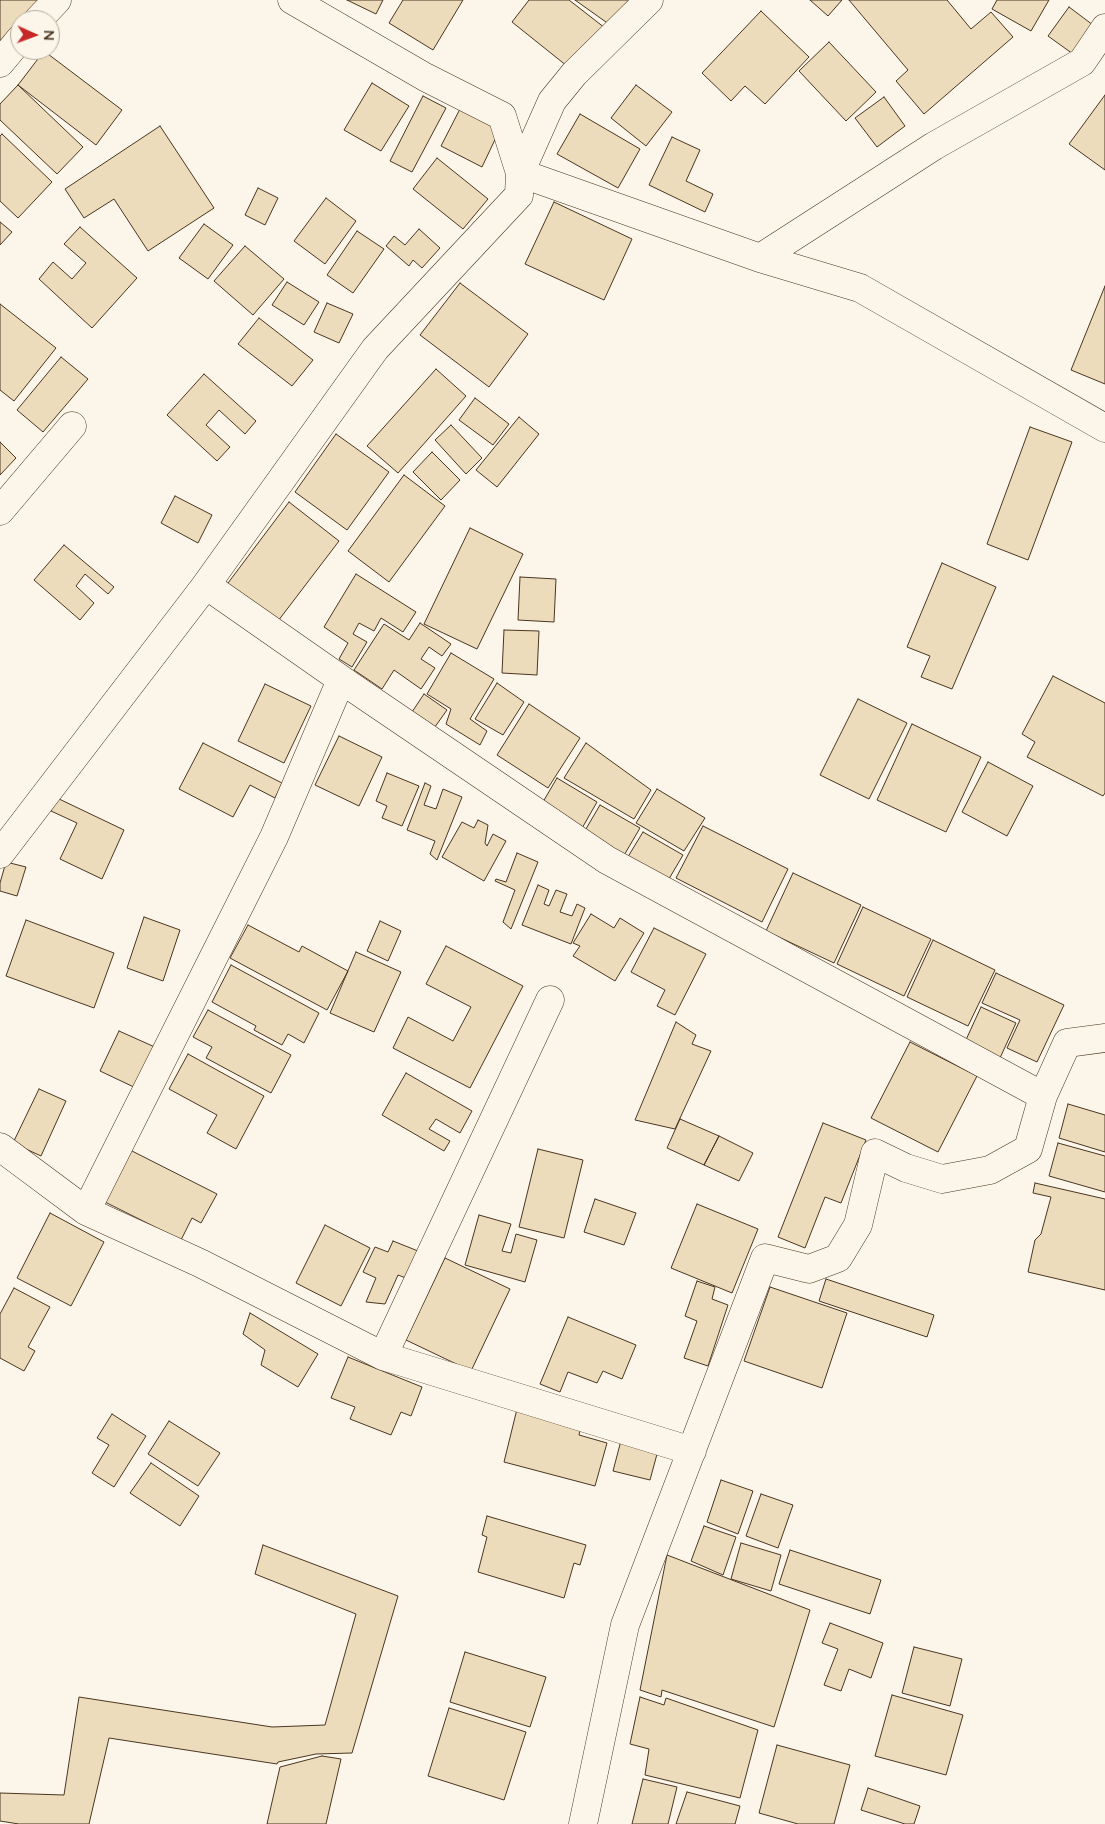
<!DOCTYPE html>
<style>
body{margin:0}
#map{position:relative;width:1105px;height:1824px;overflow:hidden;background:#fbf6e9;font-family:Lato,sans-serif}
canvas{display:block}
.north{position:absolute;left:10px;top:10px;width:50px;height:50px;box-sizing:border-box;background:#fbf6e9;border:1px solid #b4a999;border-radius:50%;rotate:92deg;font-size:14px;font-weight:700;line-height:20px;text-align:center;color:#4a3520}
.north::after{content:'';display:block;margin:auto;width:18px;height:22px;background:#c62828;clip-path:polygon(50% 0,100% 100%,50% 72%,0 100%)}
</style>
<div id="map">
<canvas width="1105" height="1824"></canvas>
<div class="north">N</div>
</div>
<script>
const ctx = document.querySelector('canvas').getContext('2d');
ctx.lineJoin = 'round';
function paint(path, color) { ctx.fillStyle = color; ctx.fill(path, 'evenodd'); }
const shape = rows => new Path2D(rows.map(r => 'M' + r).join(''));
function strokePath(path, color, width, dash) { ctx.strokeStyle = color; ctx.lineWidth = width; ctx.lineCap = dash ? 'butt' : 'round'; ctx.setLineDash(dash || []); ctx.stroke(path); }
const building = shape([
 [0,0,41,0,23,20,20,20,20,23,0,45,0,0],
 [347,0,383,0,376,14,347,0],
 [403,0,463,0,433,50,389,23,403,0],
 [529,0,569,0,605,28,572,70,512,22,529,0],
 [575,0,631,0,613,27,575,0],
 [810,0,842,0,828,16,810,0],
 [849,0,947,0,971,29,991,12,1013,37,924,114,896,81,908,70,849,0],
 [997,0,1049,0,1031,31,992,9,997,0],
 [1069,7,1093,25,1073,54,1048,36,1069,7],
 [761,11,809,57,765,104,745,86,731,101,702,73,761,11],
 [829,42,876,92,846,121,799,71,829,42],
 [44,51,122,110,96,145,18,85,44,51],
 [372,83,409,106,381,151,344,130,372,83],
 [18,85,83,147,57,174,0,120,0,104,18,85],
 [636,85,672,112,646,146,611,118,636,85],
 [1105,95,1105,170,1069,144,1105,95],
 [423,96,446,108,412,172,390,161,423,96],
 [884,97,905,126,877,147,855,118,884,97],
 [460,109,500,129,482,167,441,146,460,109],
 [580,114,640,149,618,188,557,154,580,114],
 [160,126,214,208,148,251,114,199,84,218,65,189,160,126],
 [2,134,52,182,18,218,0,201,0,136,2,134],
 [672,137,700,150,686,181,713,194,705,212,649,185,672,137],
 [437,158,488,199,463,229,413,189,437,158],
 [258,188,278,198,265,225,245,215,258,188],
 [326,198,356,221,325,264,294,241,326,198],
 [554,202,632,239,604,300,525,264,554,202],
 [0,222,12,232,0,245,0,222],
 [204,224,233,245,208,279,179,258,204,224],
 [80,227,137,278,92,328,39,279,53,262,72,279,86,263,64,244,80,227],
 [419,229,440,248,422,268,413,260,409,266,386,246,394,236,405,245,419,229],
 [357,231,384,249,353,293,327,275,357,231],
 [245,246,284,279,253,315,214,281,245,246],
 [287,282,319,302,304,325,272,305,287,282],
 [460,283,528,334,489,387,420,335,460,283],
 [1105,286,1105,384,1071,370,1105,286],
 [327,303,353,314,339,343,314,332,327,303],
 [0,304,56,348,14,401,0,390,0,304],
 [259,318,313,360,292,386,238,344,259,318],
 [61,357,88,379,43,432,17,410,61,357],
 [436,369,466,396,398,473,367,446,436,369],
 [204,374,256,421,245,434,219,410,206,425,230,447,217,461,167,415,204,374],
 [475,398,509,424,493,445,459,420,475,398],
 [519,417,539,434,497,487,476,470,519,417],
 [451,425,482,458,466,474,435,440,451,425],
 [1030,427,1072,442,1028,560,987,544,1030,427],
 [336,434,389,472,347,530,295,492,336,434],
 [0,442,16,458,0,475,0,442],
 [432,452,460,480,441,500,413,472,432,452],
 [404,475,445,506,389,582,348,551,404,475],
 [175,496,212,515,198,543,161,523,175,496],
 [289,502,339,541,275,625,225,587,289,502],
 [470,528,523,554,477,649,424,624,470,528],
 [64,545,114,587,108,594,85,574,76,586,94,603,80,620,34,580,64,545],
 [942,563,996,587,952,689,921,677,930,656,907,647,942,563],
 [356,574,416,612,403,632,381,618,374,631,359,623,353,634,367,642,352,667,339,659,348,643,324,627,356,574],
 [520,577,556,579,554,622,518,620,520,577],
 [420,623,451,644,442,656,429,647,421,659,435,668,421,689,394,670,382,689,354,670,384,624,409,640,420,623],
 [504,630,539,631,537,675,502,673,504,630],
 [451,653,494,679,470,719,487,731,480,745,446,724,451,709,427,694,451,653],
 [1053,676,1105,703,1105,793,1103,796,1027,757,1035,742,1022,734,1053,676],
 [497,683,524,702,503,735,475,719,497,683],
 [265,684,311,706,284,763,238,741,265,684],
 [424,694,447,710,432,731,410,715,424,694],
 [858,699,907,723,869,799,820,775,858,699],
 [529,704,580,738,548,788,497,755,529,704],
 [912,724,981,757,946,832,877,800,912,724],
 [339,736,382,757,359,806,315,785,339,736],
 [203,743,282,783,275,798,250,785,233,817,179,789,203,743],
 [586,743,651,790,634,819,564,778,586,743],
 [988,762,1033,786,1007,836,962,812,988,762],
 [387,773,419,786,402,826,382,818,387,806,376,801,387,773],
 [557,778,597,802,581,830,540,807,557,778],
 [425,783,431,786,424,805,436,809,443,789,462,797,437,860,430,854,435,841,407,830,425,783],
 [657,789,705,818,684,851,636,823,657,789],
 [57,798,124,830,102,879,60,859,77,823,51,811,57,798],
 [600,805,640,828,623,857,583,834,600,805],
 [478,820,488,825,485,843,487,846,493,834,506,841,484,881,442,857,462,822,474,828,478,820],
 [703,826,788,869,762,922,676,878,703,826],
 [643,832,683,855,666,884,626,860,643,832],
 [517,853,538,862,511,929,503,922,515,890,495,881,496,879,506,882,517,853],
 [6,862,26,867,17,896,0,891,0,883,6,862],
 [793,873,861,905,834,963,766,931,793,873],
 [538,885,549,890,544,904,549,906,556,890,567,894,560,912,572,916,577,904,585,908,571,944,522,925,538,885],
 [863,907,931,939,904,996,837,964,863,907],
 [591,914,614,928,620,918,644,933,615,981,573,956,580,946,573,943,591,914],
 [144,917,180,930,163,981,127,968,144,917],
 [26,920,114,953,94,1008,6,976,26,920],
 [380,921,401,931,388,961,367,951,380,921],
 [248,925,299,952,302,946,348,971,327,1010,230,958,248,925],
 [654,928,706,954,675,1015,657,1006,665,990,631,972,654,928],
 [933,940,995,970,968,1026,907,997,933,940],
 [446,946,523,986,470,1088,393,1048,408,1017,453,1041,471,1007,426,984,446,946],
 [356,952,401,972,374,1032,330,1013,356,952],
 [231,965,319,1013,304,1043,288,1034,282,1045,254,1030,256,1026,212,1002,231,965],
 [996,973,1064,1005,1037,1062,1007,1048,1020,1020,982,1003,996,973],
 [981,1007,1016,1023,1000,1058,965,1042,981,1007],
 [208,1010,291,1055,271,1093,206,1058,212,1047,193,1037,208,1010],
 [676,1022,696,1035,692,1044,711,1051,675,1129,635,1120,676,1022],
 [119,1031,157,1048,138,1089,100,1071,119,1031],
 [910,1042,977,1076,938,1152,871,1118,910,1042],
 [188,1054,264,1096,236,1149,207,1133,217,1115,169,1089,188,1054],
 [406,1073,472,1111,460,1133,436,1119,429,1129,450,1141,444,1151,382,1115,406,1073],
 [39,1089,66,1101,41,1156,13,1143,39,1089],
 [1068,1104,1105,1115,1105,1152,1059,1138,1068,1104],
 [680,1119,719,1136,704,1165,667,1148,680,1119],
 [823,1123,866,1140,841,1203,825,1197,805,1248,778,1237,823,1123],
 [719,1136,753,1153,739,1181,704,1165,719,1136],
 [1058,1143,1105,1156,1105,1192,1049,1176,1058,1143],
 [538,1149,583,1160,564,1238,519,1227,538,1149],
 [130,1150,217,1194,201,1223,192,1218,181,1240,105,1202,130,1150],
 [1035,1183,1105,1199,1105,1290,1028,1272,1035,1240,1041,1234,1051,1197,1033,1193,1035,1183],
 [595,1199,636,1213,624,1245,584,1232,595,1199],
 [697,1204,758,1229,732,1293,671,1268,697,1204],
 [50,1213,104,1242,71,1306,17,1278,50,1213],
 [479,1215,511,1224,502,1251,511,1253,516,1234,537,1240,525,1282,465,1265,479,1215],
 [325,1225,370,1248,341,1306,296,1283,325,1225],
 [393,1241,418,1251,406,1278,398,1275,385,1304,366,1302,376,1278,363,1272,375,1247,388,1252,393,1241],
 [445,1258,510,1289,471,1371,406,1340,445,1258],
 [826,1279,934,1315,927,1337,819,1301,826,1279],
 [697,1281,715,1287,712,1299,728,1305,708,1366,684,1358,697,1321,685,1316,697,1281],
 [770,1287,847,1313,822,1388,744,1361,770,1287],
 [14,1288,50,1307,28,1347,35,1351,24,1371,0,1358,0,1314,14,1288],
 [250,1313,318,1354,298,1387,261,1365,265,1350,243,1334,250,1313],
 [568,1317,636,1345,622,1379,603,1371,597,1383,568,1372,560,1392,540,1384,568,1317],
 [348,1357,422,1387,411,1416,401,1412,391,1435,350,1419,355,1407,331,1398,348,1357],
 [518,1405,582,1422,579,1435,607,1443,595,1486,504,1462,518,1405],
 [112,1414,146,1436,114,1487,92,1473,109,1445,97,1438,112,1414],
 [169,1421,220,1453,198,1486,148,1454,169,1421],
 [623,1433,660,1443,650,1480,613,1471,623,1433],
 [151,1463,199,1496,180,1526,130,1493,151,1463],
 [721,1480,753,1491,738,1534,707,1522,721,1480],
 [761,1494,793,1505,778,1548,746,1536,761,1494],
 [487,1516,586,1545,580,1565,574,1563,564,1598,478,1572,487,1537,482,1535,487,1516],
 [704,1526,736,1537,723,1575,691,1561,704,1526],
 [741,1543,781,1555,771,1591,731,1579,741,1543],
 [263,1545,398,1596,352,1753,316,1754,278,1762,277,1764,109,1738,89,1824,19,1824,0,1821,0,1793,64,1795,79,1697,272,1727,325,1725,356,1614,255,1574,263,1545],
 [790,1550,881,1580,870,1614,779,1584,790,1550],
 [667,1555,810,1610,774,1727,662,1690,661,1697,640,1690,667,1555],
 [830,1623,883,1643,871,1678,849,1669,841,1691,824,1685,838,1649,822,1643,830,1623],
 [914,1647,962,1659,950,1706,902,1693,914,1647],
 [465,1652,546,1677,530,1727,450,1702,465,1652],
 [892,1695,963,1715,946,1775,875,1756,892,1695],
 [640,1697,664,1705,666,1698,758,1730,740,1798,645,1775,649,1749,630,1744,640,1697],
 [449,1708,526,1732,504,1800,428,1776,449,1708],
 [777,1745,850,1765,834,1824,798,1824,759,1813,777,1745],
 [322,1756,341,1759,326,1824,267,1824,280,1767,322,1756],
 [643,1779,677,1787,668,1824,632,1824,643,1779],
 [868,1788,920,1806,914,1824,905,1824,861,1810,868,1788],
 [687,1792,740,1806,735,1824,676,1824,687,1792]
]);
const minor = shape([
 [292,0,425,77,502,116,520,173,760,258,860,288,1105,428],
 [38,20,57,0],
 [0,63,20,39],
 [760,258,934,146,1082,62,1105,28],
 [0,511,72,426],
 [206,585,352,687,607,860,1043,1096,1067,1043,1105,1038],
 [0,854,206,585,375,349,519,195,520,173,552,101,574,74,649,0],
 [0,1147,86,1211,200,1263,383,1356,692,1451],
 [86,1211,274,837,341,680],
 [383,1356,550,1000],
 [583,1824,625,1625,765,1258,809,1269,838,1258,858,1225,875,1153,906,1168,942,1179,990,1170,1028,1149,1043,1096]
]);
paint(building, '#ecdcbc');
strokePath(building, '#4a3520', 1);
strokePath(minor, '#4a3520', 29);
strokePath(minor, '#fbf6e9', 28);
</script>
